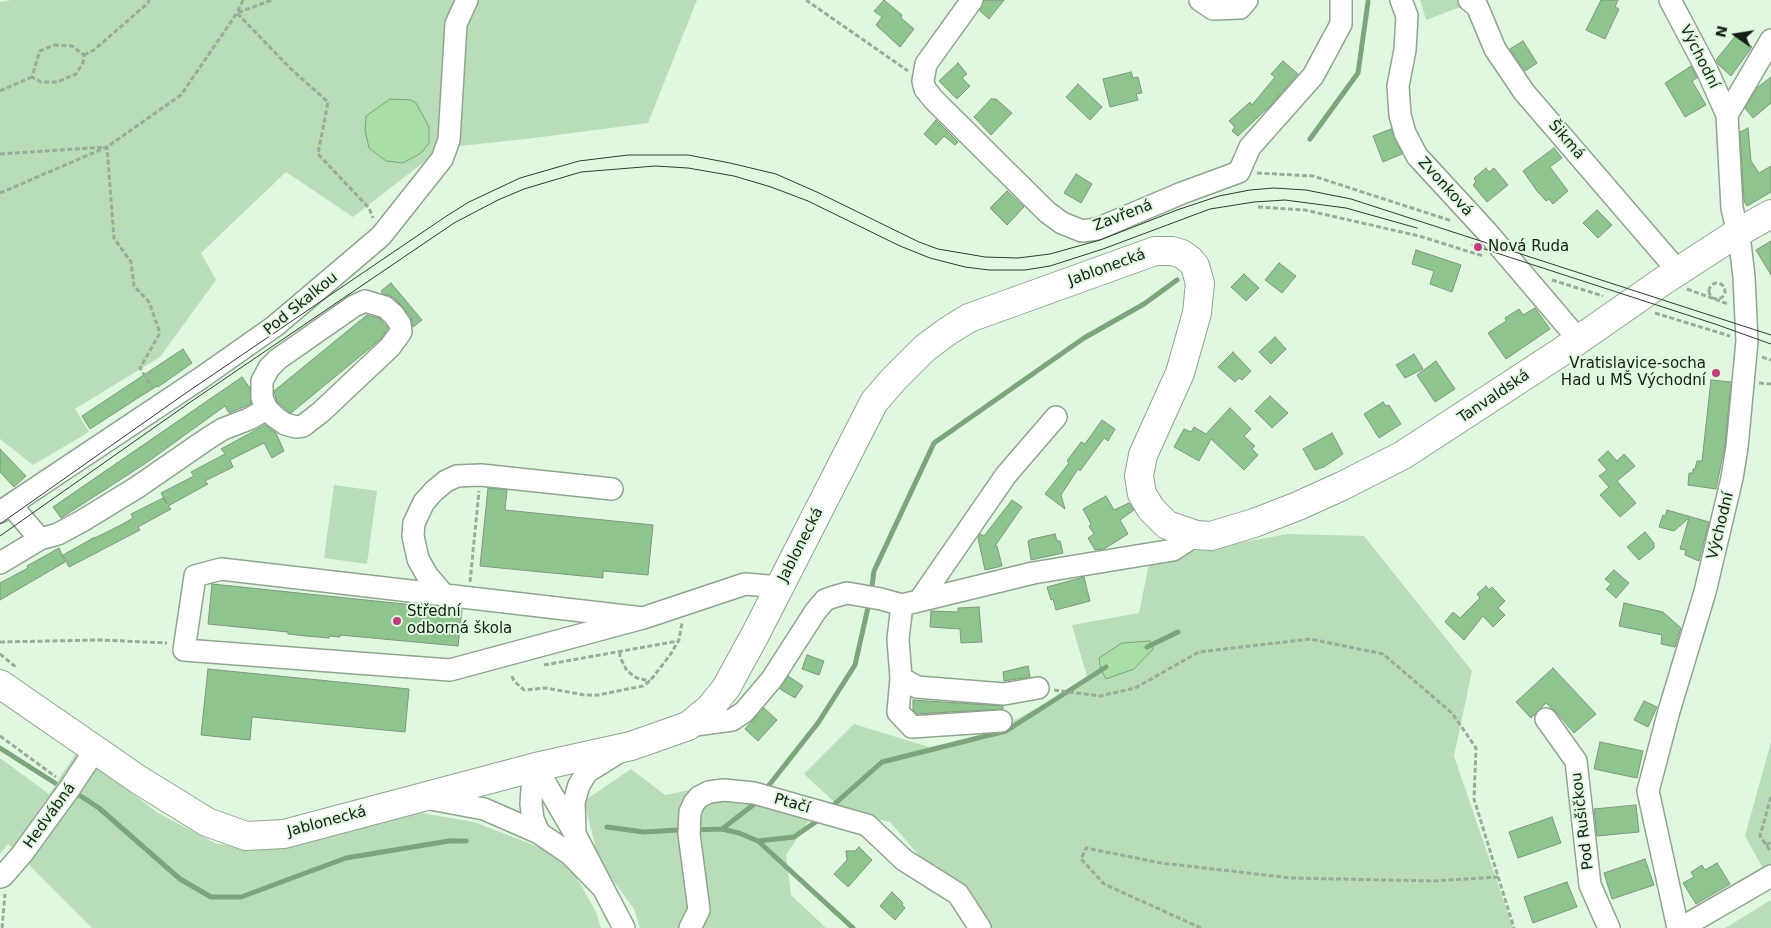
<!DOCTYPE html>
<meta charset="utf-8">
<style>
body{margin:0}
#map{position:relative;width:1771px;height:928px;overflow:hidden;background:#e0f8df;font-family:"DejaVu Sans",sans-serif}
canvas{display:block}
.north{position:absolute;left:1711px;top:10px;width:50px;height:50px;-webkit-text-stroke:4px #e0f8df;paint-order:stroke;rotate:283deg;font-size:14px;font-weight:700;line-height:20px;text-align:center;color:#151e15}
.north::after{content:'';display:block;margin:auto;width:18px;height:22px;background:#151e15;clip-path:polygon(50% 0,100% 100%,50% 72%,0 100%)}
</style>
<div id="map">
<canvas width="1771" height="928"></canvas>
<div class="north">N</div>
</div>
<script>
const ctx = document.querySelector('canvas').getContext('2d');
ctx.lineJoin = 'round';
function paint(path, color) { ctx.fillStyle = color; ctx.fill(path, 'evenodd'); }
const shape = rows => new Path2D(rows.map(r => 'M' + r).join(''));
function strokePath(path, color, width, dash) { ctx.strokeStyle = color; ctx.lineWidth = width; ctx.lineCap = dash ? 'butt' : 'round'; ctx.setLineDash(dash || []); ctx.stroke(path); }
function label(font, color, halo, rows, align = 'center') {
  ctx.font = font + ' "DejaVu Sans",sans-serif'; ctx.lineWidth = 4; ctx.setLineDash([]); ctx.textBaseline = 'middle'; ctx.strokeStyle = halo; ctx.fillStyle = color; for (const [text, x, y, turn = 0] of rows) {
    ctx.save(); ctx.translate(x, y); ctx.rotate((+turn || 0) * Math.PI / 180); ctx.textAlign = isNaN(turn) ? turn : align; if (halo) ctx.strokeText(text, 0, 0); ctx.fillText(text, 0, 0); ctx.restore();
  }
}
const green = shape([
 [11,0,697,0,648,123,534,138,442,148,353,217,286,172,201,253,216,280,160,357,75,409,89,432,33,465,0,439,0,2],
 [1420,0,1479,0,1426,20],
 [334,485,377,491,367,564,324,558],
 [1288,534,1364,536,1472,671,1454,756,1513,928,982,928,890,822,845,812,804,774,854,724,929,747,987,739,1013,721,1088,680,1072,625,1139,613,1150,559],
 [1771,742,1771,869,1765,872,1745,836],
 [77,752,158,813,217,844,267,850,421,813,474,822,539,847,573,871,596,912,601,928,92,928,8,844,0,854,0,758,49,794],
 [631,769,665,795,740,780,813,815,786,855,791,895,826,928,640,928,634,909,599,861,584,801],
 [1771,900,1771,928,1725,928]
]);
const water = shape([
 [390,99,411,100,416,103,429,127,429,143,421,153,403,163,386,161,369,148,365,130,366,116,390,99],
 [1150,641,1153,649,1134,669,1106,679,1101,670,1099,658,1122,643,1150,641]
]);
const stream = shape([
 [1310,139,1358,73,1368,2],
 [872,586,874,571,934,443,1084,338,1144,304,1177,280],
 [1147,647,1178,632],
 [0,748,55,783],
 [766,789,818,723,855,665,869,603],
 [79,795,99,808,180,879,211,897,241,897,346,858,449,841,466,841],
 [830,808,882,762,1006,731,1106,667],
 [607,827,644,832,678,830],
 [722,829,739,833,758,841,794,837,817,821],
 [694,830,722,829,757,802],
 [758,841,853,928]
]);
const building = shape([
 [884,0,902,15,901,18,914,29,900,47,876,25,882,17,874,11,884,0],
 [984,0,1004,0,989,19,980,11,984,0],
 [1601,0,1618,0,1615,7,1619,9,1605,39,1586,30,1601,0],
 [1737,34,1752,47,1731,76,1719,65,1716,60,1737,34],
 [1523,41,1537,63,1525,71,1510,49,1523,41],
 [1283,61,1298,74,1271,105,1238,136,1232,131,1235,127,1229,121,1250,102,1252,105,1275,77,1271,74,1283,61],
 [958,63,967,74,962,78,970,86,957,99,939,81,958,63],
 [1691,66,1697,78,1692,81,1706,105,1685,117,1665,83,1691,66],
 [1131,72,1133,78,1138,77,1142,93,1136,94,1138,100,1110,107,1103,79,1131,72],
 [1771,77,1771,103,1753,118,1745,108,1758,87,1771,77],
 [1078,84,1102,107,1090,120,1066,97,1078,84],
 [991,99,996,99,1012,113,991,135,974,117,991,99],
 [936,120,958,142,955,145,944,136,936,145,924,134,936,120],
 [1748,128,1751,161,1759,173,1771,166,1771,192,1747,206,1744,201,1740,132,1748,128],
 [1391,129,1402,154,1383,162,1373,136,1391,129],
 [1554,148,1562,158,1550,167,1568,191,1553,204,1549,199,1546,201,1537,191,1523,171,1554,148],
 [1486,168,1489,172,1494,168,1508,185,1487,202,1473,185,1476,182,1474,178,1486,168],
 [1076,174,1092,184,1081,203,1064,193,1076,174],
 [1007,191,1024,207,1007,225,990,208,1007,191],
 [1597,210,1612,225,1598,238,1583,223,1597,210],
 [1771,241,1771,275,1756,250,1771,241],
 [1416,250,1461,265,1452,292,1430,284,1434,271,1412,264,1416,250],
 [1279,263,1296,276,1282,293,1265,280,1279,263],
 [1244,274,1259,288,1246,301,1231,287,1244,274],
 [391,283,422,320,413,327,411,317,402,306,393,297,382,293,381,291,391,283],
 [1535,308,1550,329,1506,359,1488,333,1506,321,1505,318,1519,309,1523,315,1535,308],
 [367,315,379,318,388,328,381,339,291,413,283,407,277,402,274,391,367,315],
 [1275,337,1286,349,1271,364,1259,352,1275,337],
 [183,349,192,363,158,387,157,386,141,396,90,429,82,416,183,349],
 [1233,352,1251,371,1242,380,1239,378,1235,382,1218,367,1233,352],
 [1414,354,1423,369,1405,378,1396,365,1414,354],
 [1436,361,1455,389,1435,402,1417,375,1436,361],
 [242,377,250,388,251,404,229,413,225,406,146,463,61,518,53,507,242,377],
 [1711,380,1731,382,1725,445,1716,489,1688,485,1689,473,1693,473,1693,469,1695,469,1697,461,1702,461,1711,380],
 [1270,396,1288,413,1272,428,1255,411,1270,396],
 [1383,402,1386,406,1389,405,1401,424,1379,438,1364,414,1383,402],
 [1230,408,1251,429,1244,436,1255,446,1252,449,1258,455,1244,470,1211,439,1199,461,1174,447,1184,429,1191,432,1194,427,1206,434,1230,408],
 [1102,420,1115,429,1108,441,1104,438,1080,471,1078,469,1061,495,1065,509,1045,494,1069,463,1067,461,1081,442,1085,444,1102,420],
 [265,425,276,433,284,451,272,458,264,443,230,460,233,467,205,481,208,484,168,506,171,509,138,527,140,530,69,567,63,555,95,537,95,538,121,525,133,518,131,514,163,498,167,504,161,493,194,476,191,472,225,454,221,449,265,425],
 [1332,433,1343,454,1324,467,1315,470,1303,449,1332,433],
 [0,449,26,476,14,487,0,472,0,449],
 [1608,451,1617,461,1624,454,1635,466,1617,481,1636,503,1620,517,1600,495,1609,487,1599,476,1607,470,1598,460,1608,451],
 [488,488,507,490,505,510,653,525,648,575,603,571,603,578,480,566,488,488],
 [1106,496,1114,510,1129,503,1134,510,1120,520,1128,534,1104,549,1095,550,1088,538,1094,534,1089,526,1091,524,1083,509,1106,496],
 [1012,500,1022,507,995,546,997,546,1002,566,985,570,978,538,980,534,984,536,1012,500],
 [1667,510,1709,522,1699,561,1685,555,1686,550,1680,549,1689,518,1674,531,1659,527,1663,515,1665,516,1667,510],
 [1645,532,1654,543,1654,548,1639,560,1627,547,1645,532],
 [1055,534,1057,541,1060,541,1063,553,1031,560,1028,541,1032,539,1055,534],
 [59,548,65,562,0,600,0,583,28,568,27,566,59,548],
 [1614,570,1629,583,1616,598,1606,589,1611,584,1605,579,1614,570],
 [1084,577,1090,601,1056,610,1053,599,1051,600,1047,587,1084,577],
 [212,584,462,610,458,646,340,635,340,637,329,636,329,638,306,636,288,634,288,632,208,624,212,584],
 [1486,586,1489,590,1492,587,1505,601,1498,608,1505,615,1493,627,1483,616,1464,640,1445,622,1453,612,1460,618,1480,598,1477,594,1486,586],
 [1624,603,1663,612,1681,628,1675,647,1661,644,1662,635,1619,626,1624,603],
 [979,607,982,642,961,643,960,629,930,627,931,611,958,612,958,608,979,607],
 [807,655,824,661,819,675,802,669,807,655],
 [1028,666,1030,677,1004,681,1003,672,1028,666],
 [1553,668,1596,714,1574,733,1556,712,1546,703,1531,718,1516,702,1553,668],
 [208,669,409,689,405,732,252,717,250,740,201,735,208,669],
 [788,676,803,686,795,698,780,689,788,676],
 [913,700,1003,706,1003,709,917,714,913,710,913,700],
 [1644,701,1657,707,1648,727,1634,720,1644,701],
 [764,708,777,720,758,741,745,729,764,708],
 [1600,742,1643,751,1637,778,1594,769,1600,742],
 [1636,805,1639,832,1597,836,1594,809,1636,805],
 [1552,817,1561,843,1518,858,1509,832,1552,817],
 [859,847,872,860,848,887,834,874,847,860,846,851,855,851,859,847],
 [1645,859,1654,885,1612,899,1604,873,1645,859],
 [1717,863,1730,884,1696,904,1683,883,1694,877,1691,872,1702,865,1705,870,1717,863],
 [1567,882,1577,907,1533,923,1524,897,1567,882],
 [892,892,903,903,902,905,905,908,895,920,880,906,892,892]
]);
const path = shape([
 [243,0,237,13,290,68,328,102,318,154,369,208,373,218],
 [806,0,908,71],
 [54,45,72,46,84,55,83,63,76,74,57,82,41,82,32,77,36,63,40,51,54,45],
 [84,55,94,50,148,3,149,0],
 [0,91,32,77],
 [0,154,107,147,114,238,131,262,134,286,149,302,160,333,140,368,153,389],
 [1257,173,1313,176,1452,221],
 [0,193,107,147,181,95,237,13,272,0],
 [1258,207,1305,210,1419,236,1483,256],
 [1552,280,1603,296],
 '1709 291a8 8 0 1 1 16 0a8 8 0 1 1-16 0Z',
 [1687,289,1728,304],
 [1655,313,1730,336],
 [1762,357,1771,360],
 [1759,383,1771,384],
 [470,582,479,491],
 [0,642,101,640,167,643],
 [620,652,620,657,627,671,637,678,650,681],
 [0,654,17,668],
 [544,665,678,641],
 [512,676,514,681,524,690,546,688,585,695,598,695,643,686,650,681,670,655,679,640,682,623],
 [1054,690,1100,696,1135,688,1199,652,1310,639,1383,654,1452,713,1476,748,1474,799,1514,928],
 [0,736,56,777],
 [1771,797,1760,836,1771,852],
 [1766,845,1771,842],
 [2,928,5,894],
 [1201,928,1104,884,1081,859,1086,848,1161,863,1291,878,1434,881,1498,877]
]);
const minor = shape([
 [972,0,926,64,923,81,925,89,934,100,1047,212,1062,223,1082,231,1097,229,1182,193,1239,172,1250,147,1313,76,1341,24,1341,0],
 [1200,0,1213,9,1240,8,1247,0],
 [1401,0,1407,16,1405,50,1398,86,1400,115,1405,133,1417,156,1487,232,1579,340],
 [1469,0,1477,6,1495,49,1524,92,1678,271],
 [1670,0,1707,70,1727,115,1732,208,1740,243,1744,277,1747,341,1737,447,1732,478,1705,592,1669,711,1648,791,1678,928],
 [1727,115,1771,40],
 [365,301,385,307,394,315,400,324,401,332,390,347,321,412,303,426,296,427,285,424,275,417,267,409,262,398,262,381,269,368,278,359,354,306,365,301],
 [11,505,40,539],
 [0,512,201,378,275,326,381,236,442,159,449,140,456,24,467,0],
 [0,563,40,539,58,534,82,521,136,488,210,437,223,429,249,419,267,409],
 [444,595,427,575,418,559,413,536,414,523,424,502,434,491,446,481,457,476,481,475,612,489],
 [919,601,1006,475,1056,417],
 [902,605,898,639,901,678,917,687,1004,694,1038,688],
 [643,618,221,569,195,576,184,650,450,670,643,618,745,584,780,587],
 [901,678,898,712,912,727,1001,721],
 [1546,719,1576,761,1590,885,1609,928],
 [688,726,732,720,744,712,772,679,815,612,825,600,833,597,847,593,881,599,902,605,1033,573,1173,550,1196,535],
 [536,767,575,834,624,928],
 [536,767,532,789,531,804,533,819,539,833],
 [425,798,484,809,539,833,570,854,602,887],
 [575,832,574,802,579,785,587,772,616,754],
 [0,877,3,876,22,854,70,788,95,750],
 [690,928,699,910,689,834,690,812,694,803,699,797,709,792,724,790,754,793,867,825,904,860,958,894,980,928],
 [1681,928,1771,876]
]);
const major = shape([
 [0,684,139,780,207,822,246,836,284,834,536,767,631,746,688,726,710,708,726,688,755,635,874,402,893,380,925,348,948,331,969,318,1155,251,1172,251,1182,254,1190,260,1195,266,1200,283,1197,313,1180,373,1143,455,1139,476,1142,494,1151,509,1167,525,1196,535,1211,536,1254,523,1298,506,1342,486,1403,455,1561,352,1663,281,1737,233,1771,214]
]);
const tram = shape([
 [1472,245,1715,324,1771,344],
 [0,524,183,395,445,217,469,202,520,178,579,161,628,155,688,155,730,163,776,174,819,193,919,242,938,249,985,257,1018,258,1050,254,1100,240,1177,210,1219,196,1250,190,1274,188,1306,190,1351,199,1771,335],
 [0,536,189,403,454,223,498,200,524,189,581,172,655,166,688,168,734,176,771,187,808,201,900,246,930,258,965,267,989,270,1025,270,1050,266,1103,249,1210,209,1254,202,1285,200,1346,208,1417,228]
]);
const markers = [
 [1478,247,5,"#c23c7e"],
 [1716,373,5,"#c23c7e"],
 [397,621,5,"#c23c7e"]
];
const streetNames = [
 ["Východní",1699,57,63],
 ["Šikmá",1566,140,49],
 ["Zvonková",1445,187,48],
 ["Zavřená",1123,216,-21],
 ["Jablonecká",1107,268,-20],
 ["Pod Skalkou",301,304,-39],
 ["Tanvaldská",1494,397,-34],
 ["Východní",1721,526,-76],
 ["Jablonecká",801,545,-63],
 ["Ptačí",792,804,16],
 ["Hedvábná",50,816,-54],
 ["Pod Rušičkou",1583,821,-97],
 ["Jablonecká",327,822,-15]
];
const poiNames = [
 ["Nová Ruda",1488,247],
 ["Vratislavice-socha",1706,364,"right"],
 ["Had u MŠ Východní",1706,381,"right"],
 ["Střední",407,612],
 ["odborná škola",407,629]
];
paint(green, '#b9ddb8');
paint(water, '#a8dfa7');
strokePath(water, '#7ca57b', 1);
strokePath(stream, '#7ca57b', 5);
paint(building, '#8ec58e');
strokePath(building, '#80967f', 1);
strokePath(minor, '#8fa58e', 24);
strokePath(major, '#8fa58e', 30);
strokePath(path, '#99ac99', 3, [5, 2.5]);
strokePath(minor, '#fff', 21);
strokePath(major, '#fff', 28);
strokePath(tram, '#2f3a2f', 1);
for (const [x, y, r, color] of markers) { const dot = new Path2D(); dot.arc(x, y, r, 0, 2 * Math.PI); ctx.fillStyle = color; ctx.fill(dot); strokePath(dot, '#e0f8df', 2); }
label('15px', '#151e15', '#e0f8df', streetNames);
label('15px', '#151e15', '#e0f8df', poiNames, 'left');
</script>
